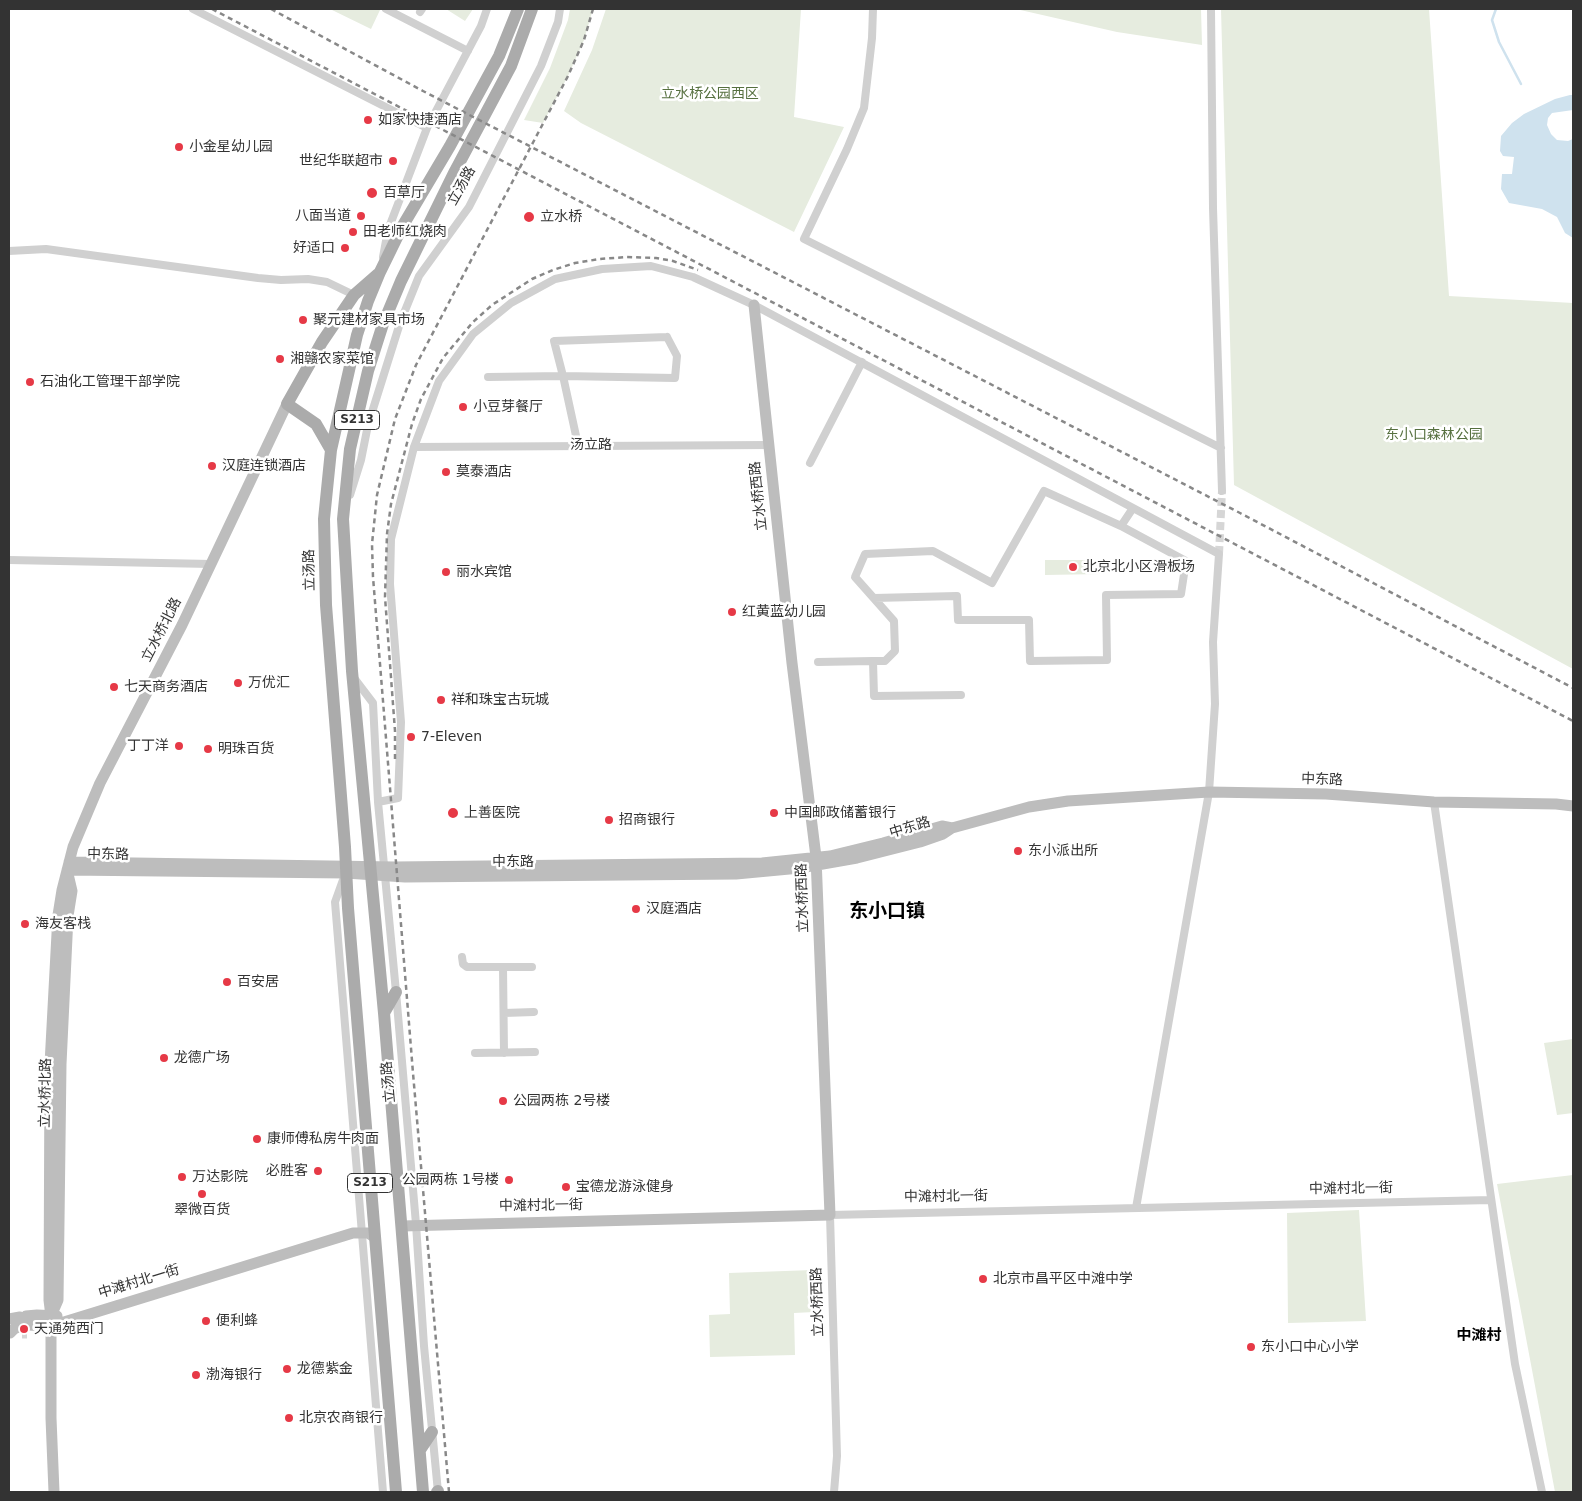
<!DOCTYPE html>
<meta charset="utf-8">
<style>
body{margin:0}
#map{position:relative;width:1582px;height:1501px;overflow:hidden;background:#fff;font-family:"DejaVu Sans",sans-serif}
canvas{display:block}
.frame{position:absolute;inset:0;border:10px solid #333;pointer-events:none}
</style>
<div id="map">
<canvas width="1582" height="1501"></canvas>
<div class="frame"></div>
</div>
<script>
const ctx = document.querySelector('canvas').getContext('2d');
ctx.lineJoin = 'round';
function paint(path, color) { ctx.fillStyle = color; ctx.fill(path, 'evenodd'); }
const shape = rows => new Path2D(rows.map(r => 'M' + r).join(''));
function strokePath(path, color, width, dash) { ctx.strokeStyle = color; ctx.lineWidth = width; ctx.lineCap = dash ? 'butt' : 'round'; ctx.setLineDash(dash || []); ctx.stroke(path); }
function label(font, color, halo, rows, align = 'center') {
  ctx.font = font + ' "DejaVu Sans","Noto Sans SC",sans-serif'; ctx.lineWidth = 5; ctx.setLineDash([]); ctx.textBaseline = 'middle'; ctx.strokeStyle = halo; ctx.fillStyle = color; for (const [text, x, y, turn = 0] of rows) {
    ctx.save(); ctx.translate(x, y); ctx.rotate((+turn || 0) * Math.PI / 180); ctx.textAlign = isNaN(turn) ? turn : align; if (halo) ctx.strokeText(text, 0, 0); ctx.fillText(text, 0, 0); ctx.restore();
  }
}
const green = shape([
 [330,9,379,9,380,10,371,29],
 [446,9,473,9,465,21],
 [570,9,593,9,584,40,568,76,543,123,524,120,550,68,568,20],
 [606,9,801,9,794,117,844,127,794,232,581,123,564,111,592,50],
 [1016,9,1201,9,1202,45,1117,32],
 [1221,9,1429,9,1449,296,1573,303,1573,669,1234,485],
 [1045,560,1100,560,1101,574,1045,575],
 [1573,1039,1573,1113,1557,1115,1544,1043],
 [1573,1175,1573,1492,1555,1492,1497,1184],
 [1359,1210,1366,1321,1288,1323,1287,1213],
 [813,1270,814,1312,794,1313,795,1355,710,1357,709,1315,730,1314,729,1273]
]);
const water = shape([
 [1570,95,1573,95,1573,110,1552,113,1548,118,1547,125,1551,134,1557,140,1568,141,1573,139,1573,238,1565,233,1557,217,1542,209,1509,203,1501,189,1502,174,1512,174,1514,157,1503,156,1500,151,1501,136,1512,123,1524,114,1555,99]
]);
const stream = shape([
 [1496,9,1492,20,1499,42,1521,84]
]);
const streetTunnel = shape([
 [1219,554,1222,491]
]);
const secondaryTunnel = shape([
 [22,1333,27,1333]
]);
const street = shape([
 [193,9,427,128],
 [386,9,468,51],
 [873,9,872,38,864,108,847,149,804,239,1221,448],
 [1211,9,1213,208,1222,491],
 [420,12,422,9],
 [9,251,46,249,258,278,281,280,308,279,327,282,354,295],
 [383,257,388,230,427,128,481,26,487,9],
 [667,337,677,356,675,378,563,376,554,341,667,337],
 [488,377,563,376,578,445],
 [414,447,769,445],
 [810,463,862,362],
 [350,495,361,460,368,425,400,323,419,276,469,207,541,66,558,22,560,9],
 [9,560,211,564],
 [874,598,957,596,958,620,1029,620,1030,661,1107,660,1106,595,1181,594,1186,561,1121,526],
 [873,661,885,661,895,651,894,621,855,577,865,554,933,551,992,583,1044,491,1121,526,1133,508],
 [818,662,873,661,874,696,961,695],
 [354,678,373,703,378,802,396,992,416,1224,424,1346,438,1492],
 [378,802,398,798,401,722,390,584,391,539,414,447,439,381,473,334,511,303,555,279,602,269,651,266,693,277,754,305,1219,554,1213,642,1215,704,1209,792,1136,1208],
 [1434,802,1515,1364,1542,1492],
 [344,877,335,902,383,1492],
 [462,957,463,964,467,967,532,967],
 [503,967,504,1053],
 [504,1013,534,1012],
 [475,1053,535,1052],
 [834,1492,837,1456,830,1215,1491,1200]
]);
const secondary = shape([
 [69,862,395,867,762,863,830,856,883,843,942,826,952,828],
 [67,870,346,873,405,877,736,874,800,868,857,858,920,842,943,834,952,828,1029,807,1068,801,1209,792,1326,794,1434,802,1556,804,1573,806],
 [402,1226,830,1215,816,857,792,663,754,305],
 [26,1316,37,1315,57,1316],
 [51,1316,58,1300,61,1064,68,916,72,891,68,874],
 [9,1319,20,1317],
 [27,1325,51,1326,353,1233,368,1233,374,1237],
 [10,1333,14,1329,21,1326],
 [54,1492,51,1418,51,1316,49,1300,50,1064,58,915,62,890,73,847,100,783,182,625,287,404]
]);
const primary = shape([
 [331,450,316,424,287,404,322,342,354,295,378,274],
 [384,1013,396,992],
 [420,1450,432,1432],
 [396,1492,348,908,345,847,326,605,324,519,331,450,357,335,368,301,380,272,402,227,450,146,499,56,518,9],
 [423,1492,384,1013,352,671,343,519,350,449,368,371,383,324,401,281,455,171,511,66,532,9],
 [437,1492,438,1491]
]);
const rail = shape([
 [212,9,1573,721],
 [271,9,423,91,1240,513,1573,688],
 [395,759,395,731,385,597,387,534,391,504,412,424,421,399,443,358,473,322,492,305,532,279,553,270,575,263,600,259,627,257,656,258,673,261,698,270],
 [449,1492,413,1073,373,577,372,544,377,495,395,419,416,365,568,76,584,40,593,9]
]);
const markers = [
 [368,120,5,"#e63946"],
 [179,147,5,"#e63946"],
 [393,161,5,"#e63946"],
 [372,193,6,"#e63946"],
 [361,216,5,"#e63946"],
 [529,217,6,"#e63946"],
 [353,232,5,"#e63946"],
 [345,248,5,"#e63946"],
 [303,320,5,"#e63946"],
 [280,359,5,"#e63946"],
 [30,382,5,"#e63946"],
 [463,407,5,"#e63946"],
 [212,466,5,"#e63946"],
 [446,472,5,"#e63946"],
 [1073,567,5,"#e63946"],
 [446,572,5,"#e63946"],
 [732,612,5,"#e63946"],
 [238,683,5,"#e63946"],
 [114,687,5,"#e63946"],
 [441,700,5,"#e63946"],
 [411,737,5,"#e63946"],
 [179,746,5,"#e63946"],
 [208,749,5,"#e63946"],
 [453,813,6,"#e63946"],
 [774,813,5,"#e63946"],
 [609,820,5,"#e63946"],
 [1018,851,5,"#e63946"],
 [636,909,5,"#e63946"],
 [25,924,5,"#e63946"],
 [227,982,5,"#e63946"],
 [164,1058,5,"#e63946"],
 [503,1101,5,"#e63946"],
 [257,1139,5,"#e63946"],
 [318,1171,5,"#e63946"],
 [182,1177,5,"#e63946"],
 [509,1180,5,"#e63946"],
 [566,1187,5,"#e63946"],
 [202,1194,5,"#e63946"],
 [983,1279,5,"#e63946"],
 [206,1321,5,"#e63946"],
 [24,1329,5,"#e63946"],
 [1251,1347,5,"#e63946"],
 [287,1369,5,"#e63946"],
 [196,1375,5,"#e63946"],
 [289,1418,5,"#e63946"]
];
const shields = [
 [357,420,45],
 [370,1183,45]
];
const shieldNames = [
 ["S213",357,420],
 ["S213",370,1183]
];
const parkNames = [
 ["立水桥公园西区",710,94],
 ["东小口森林公园",1434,435]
];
const poiNames = [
 ["如家快捷酒店",378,120],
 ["小金星幼儿园",189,147],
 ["世纪华联超市",383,161,"right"],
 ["百草厅",383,193],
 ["八面当道",351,216,"right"],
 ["立水桥",540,217],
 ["田老师红烧肉",363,232],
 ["好适口",335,248,"right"],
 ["聚元建材家具市场",313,320],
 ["湘赣农家菜馆",290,359],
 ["石油化工管理干部学院",40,382],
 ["小豆芽餐厅",473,407],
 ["汉庭连锁酒店",222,466],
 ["莫泰酒店",456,472],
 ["北京北小区滑板场",1083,567],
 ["丽水宾馆",456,572],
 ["红黄蓝幼儿园",742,612],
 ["万优汇",248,683],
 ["七天商务酒店",124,687],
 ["祥和珠宝古玩城",451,700],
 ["7-Eleven",421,737],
 ["丁丁洋",169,746,"right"],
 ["明珠百货",218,749],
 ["上善医院",464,813],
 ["中国邮政储蓄银行",784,813],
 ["招商银行",619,820],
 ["东小派出所",1028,851],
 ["汉庭酒店",646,909],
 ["海友客栈",35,924],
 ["百安居",237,982],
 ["龙德广场",174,1058],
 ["公园两栋 2号楼",513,1101],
 ["康师傅私房牛肉面",267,1139],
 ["必胜客",308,1171,"right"],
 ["万达影院",192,1177],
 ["公园两栋 1号楼",499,1180,"right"],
 ["宝德龙游泳健身",576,1187],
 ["翠微百货",202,1210,"center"],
 ["北京市昌平区中滩中学",993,1279],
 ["便利蜂",216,1321],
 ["天通苑西门",34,1329],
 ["东小口中心小学",1261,1347],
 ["龙德紫金",297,1369],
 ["渤海银行",206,1375],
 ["北京农商银行",299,1418]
];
const streetNames = [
 ["立汤路",462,186,-61],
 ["汤立路",591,445],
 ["立水桥西路",759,496,-96],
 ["立汤路",310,570,-91],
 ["立水桥北路",162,630,-63],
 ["中东路",1322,780,2],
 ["中东路",910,828,-17],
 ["中东路",108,855,1],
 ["中东路",513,862],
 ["立水桥西路",803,898,-92],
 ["立汤路",389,1082,-95],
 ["立水桥北路",46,1093,-89],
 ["中滩村北一街",1351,1189,-1],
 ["中滩村北一街",946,1197,-1],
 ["中滩村北一街",541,1206,-1],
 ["中滩村北一街",139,1282,-17],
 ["立水桥西路",818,1302,-92]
];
const neighbourhoodNames = [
 ["中滩村",1479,1336]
];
const districtNames = [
 ["东小口镇",887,912]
];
paint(green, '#e6ecdf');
paint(water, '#cfe2ee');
strokePath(stream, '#cfe2ee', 2.5);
strokePath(streetTunnel, '#d6d6d6', 8, [8, 4]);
strokePath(secondaryTunnel, '#d6d6d6', 11, [11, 5.5]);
strokePath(street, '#d0d0d0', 8);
strokePath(secondary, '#bdbdbd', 11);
strokePath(primary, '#ababab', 12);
strokePath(rail, '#888', 2.5, [5, 4]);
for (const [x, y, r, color] of markers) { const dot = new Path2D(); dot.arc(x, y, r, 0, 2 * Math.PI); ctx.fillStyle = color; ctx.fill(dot); strokePath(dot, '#fff', 2); }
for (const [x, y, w] of shields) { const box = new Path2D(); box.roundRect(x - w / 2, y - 9.5, w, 19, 4); ctx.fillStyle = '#fff'; ctx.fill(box); strokePath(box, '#333', 1); }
label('bold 12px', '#333', null, shieldNames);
label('14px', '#56703f', '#fff', parkNames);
label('14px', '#333', '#fff', poiNames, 'left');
label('14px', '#333', '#fff', streetNames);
label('bold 15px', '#000', '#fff', neighbourhoodNames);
label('bold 19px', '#000', '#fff', districtNames);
</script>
